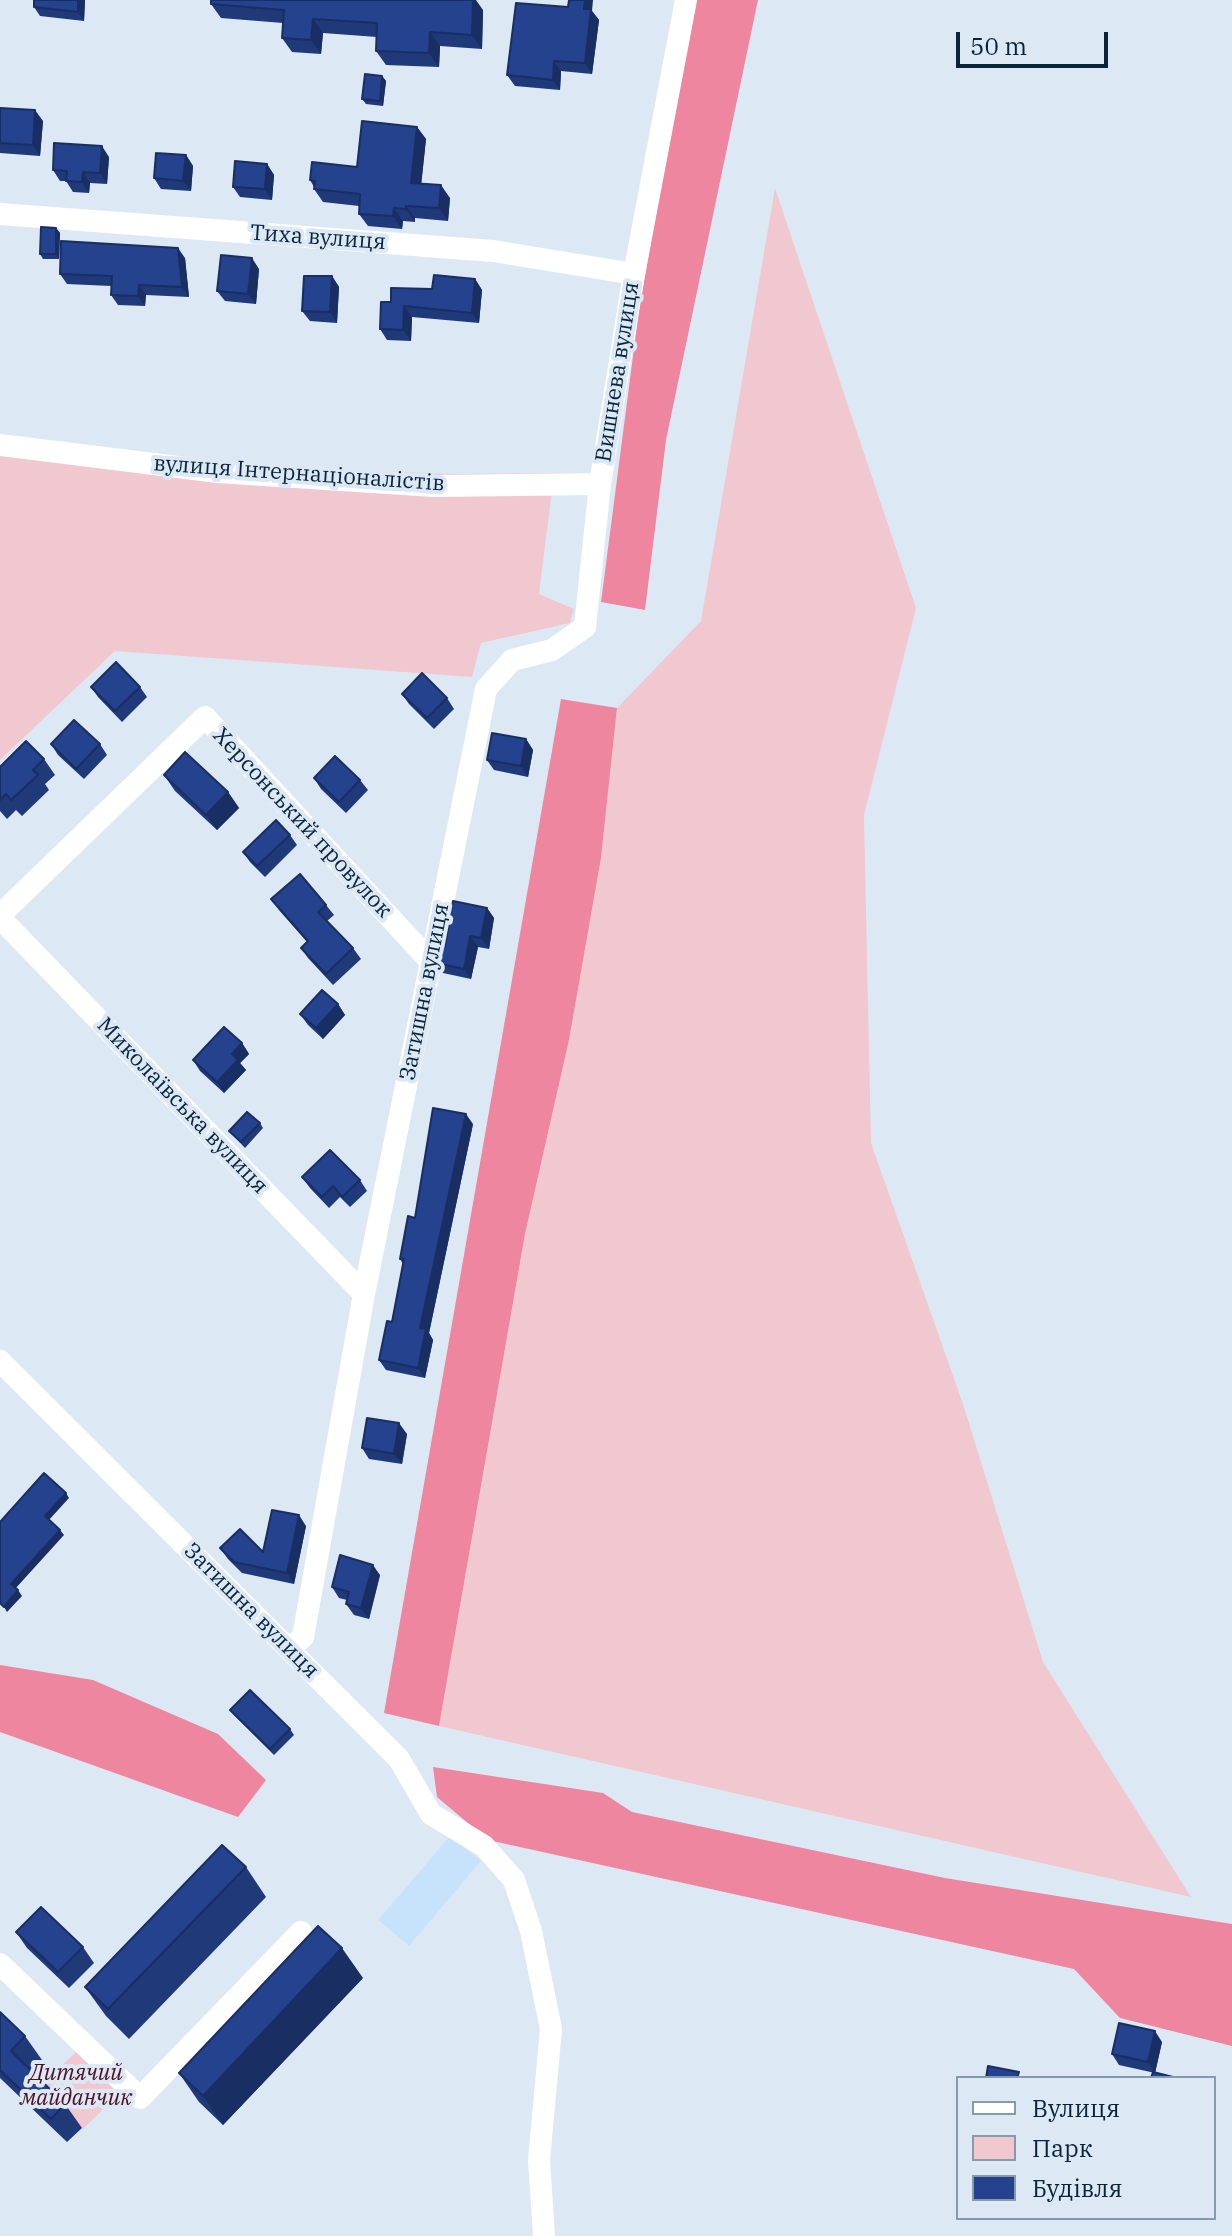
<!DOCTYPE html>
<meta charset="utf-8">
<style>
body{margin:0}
#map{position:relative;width:1232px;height:2236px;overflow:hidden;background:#dce9f5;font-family:"IBM Plex Serif",serif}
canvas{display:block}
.legend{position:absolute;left:956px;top:2076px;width:260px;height:144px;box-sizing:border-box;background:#dce9f5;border:2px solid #879aaa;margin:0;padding:10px 14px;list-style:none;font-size:24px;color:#082439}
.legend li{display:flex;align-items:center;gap:16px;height:40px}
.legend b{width:40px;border:2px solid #879aaa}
.scale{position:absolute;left:956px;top:32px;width:152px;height:36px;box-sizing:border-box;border:4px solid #082439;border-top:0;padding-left:10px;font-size:24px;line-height:28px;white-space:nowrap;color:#082439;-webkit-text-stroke:6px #dce9f5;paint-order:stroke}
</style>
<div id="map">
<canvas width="1232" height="2236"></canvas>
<ul class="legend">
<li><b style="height:10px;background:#fff"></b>Вулиця</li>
<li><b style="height:22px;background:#f2c8d0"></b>Парк</li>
<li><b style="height:22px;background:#24428d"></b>Будівля</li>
</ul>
<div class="scale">50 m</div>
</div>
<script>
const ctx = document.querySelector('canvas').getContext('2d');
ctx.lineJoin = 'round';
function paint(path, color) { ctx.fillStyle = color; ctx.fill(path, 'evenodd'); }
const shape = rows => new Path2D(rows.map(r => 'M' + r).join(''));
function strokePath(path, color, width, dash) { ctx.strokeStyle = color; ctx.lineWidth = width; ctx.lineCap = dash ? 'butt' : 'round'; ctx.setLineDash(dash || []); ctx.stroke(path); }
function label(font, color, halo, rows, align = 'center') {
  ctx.font = font + ' "IBM Plex Serif",serif'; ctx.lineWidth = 8; ctx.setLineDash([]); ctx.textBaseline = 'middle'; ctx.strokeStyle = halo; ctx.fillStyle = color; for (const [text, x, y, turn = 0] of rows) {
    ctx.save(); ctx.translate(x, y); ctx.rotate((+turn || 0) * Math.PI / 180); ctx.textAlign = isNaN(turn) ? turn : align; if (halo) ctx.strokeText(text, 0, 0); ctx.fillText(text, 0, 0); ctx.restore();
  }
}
const built = shape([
 [450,1836,481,1861,409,1946,378,1920]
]);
const green = shape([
 [775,188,916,608,864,815,871,1143,963,1404,1043,1662,1191,1897,439,1726,525,1234,569,1040,601,858,617,708,701,621],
 [0,443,195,462,447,474,590,473,587,495,552,491,545,546,539,594,574,609,570,623,481,643,472,677,115,651,0,760],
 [76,2052,119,2094,83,2129,40,2087]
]);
const forest = shape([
 [694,0,758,0,666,440,645,610,601,602,639,310],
 [561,699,617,708,601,858,569,1040,525,1234,439,1726,384,1713],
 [0,1665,93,1680,218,1734,266,1780,238,1817,0,1732],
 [433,1767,603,1793,632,1812,945,1878,1232,1924,1232,2046,1120,2018,1074,1969,488,1840,437,1797]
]);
const street = shape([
 [0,214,493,251,634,274],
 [0,445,218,472,434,486,600,484],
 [0,915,205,717,431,962],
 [0,918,364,1294],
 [0,1361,399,1759,431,1814,484,1846,514,1880,531,1931,551,2029,539,2160,544,2236],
 [289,1649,303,1637,364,1294,486,689,512,660,552,650,585,627,600,484,634,274,686,0],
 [0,1964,140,2098,301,1932]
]);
const wall = shape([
 [34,0,85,0,84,21,40,16,34,7],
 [211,4,483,10,482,49,440,46,439,67,386,65,376,51,377,37,323,33,321,54,292,52,282,38,283,23,221,18],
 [592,11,599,20,592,74,561,71,560,90,515,86,507,75],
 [382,76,386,81,383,106,366,104,362,99],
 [0,108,43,121,40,156,0,153],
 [417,127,426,139,421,184,450,198,448,221,415,218,415,222,403,221,402,229,368,226,359,214,359,206,323,202,314,189,314,187,310,180,357,167],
 [186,155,193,166,191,191,161,189,154,178],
 [109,157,107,184,90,183,89,193,73,192,66,181,60,181,53,170],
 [267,164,274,175,272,200,240,197,233,187],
 [56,228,60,233,59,259,43,259,40,254],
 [185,258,189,297,146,295,145,306,118,305,111,295,111,286,67,284,60,274],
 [259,269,256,304,225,301,217,291],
 [332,276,339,287,337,323,310,321,302,311],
 [475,279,482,290,479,323,412,317,411,341,387,340,380,329,391,302,432,289],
 [91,687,140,687,147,697,122,722,98,697],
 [402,694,447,698,454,709,434,729,409,704],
 [526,739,533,750,528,777,494,770,487,760],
 [51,744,100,744,107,755,84,779,58,755],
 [44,759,55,775,45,784,49,790,22,816,16,810,7,819,0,811,0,767],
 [164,775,228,792,239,808,217,830,175,791],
 [314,778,360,780,368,790,346,813,321,789],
 [290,835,297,845,265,877,250,862,243,852],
 [271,899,326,905,334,915,327,921,353,948,361,959,333,985,308,958,301,948,307,942,279,910],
 [487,908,494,918,489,949,478,947,471,979,443,973,436,963,445,946],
 [338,1004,345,1015,323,1039,308,1025,300,1014],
 [242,1043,249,1054,240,1063,246,1070,224,1093,200,1071,193,1060],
 [260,1123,263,1128,245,1148,229,1131],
 [473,1124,429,1333,433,1340,425,1378,386,1370,379,1360,392,1322,403,1264,400,1259,415,1218],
 [302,1177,360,1180,367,1191,350,1207,340,1197,329,1208,310,1188],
 [407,1434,402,1464,369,1459,362,1448],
 [306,1526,294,1584,242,1573,228,1559,220,1548,263,1552],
 [380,1575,369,1619,354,1615,346,1604,347,1600,339,1598,332,1587],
 [230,1710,290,1729,294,1735,274,1755,234,1715],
 [246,1867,266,1897,129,2039,106,2016,85,1987],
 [16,1932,83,1947,94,1963,69,1988,27,1948],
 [363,1978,223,2125,199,2102,179,2073],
 [0,2012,25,2036,42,2060,31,2071,65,2104,82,2128,67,2142,0,2078],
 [1162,2042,1155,2073,1119,2065,1112,2054]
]);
const shadedWall = shape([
 [78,0,85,0,84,21,78,12],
 [473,0,476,0,483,10,482,49,472,35],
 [585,0,593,0,592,11,599,20,592,74,585,63],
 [313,19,323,33,321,54,311,40],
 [430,32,440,46,439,67,429,53],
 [554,61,561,71,560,90,553,80],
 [382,76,386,81,383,106,380,101],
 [35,110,43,121,40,156,33,145],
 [417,127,426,139,420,196,411,183],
 [102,146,109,157,107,184,100,173],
 [186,155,193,166,191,191,183,181],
 [267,164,274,175,272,200,265,189],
 [83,172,90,183,89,193,82,182],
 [441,185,450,198,448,221,439,208],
 [406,206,415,218,415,222,406,209],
 [394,208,403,221,402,229,393,216],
 [56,228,60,233,59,259,56,254],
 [178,248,185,258,189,297,182,287],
 [252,258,259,269,256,304,248,294],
 [332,276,339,287,337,323,330,312],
 [475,279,482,290,479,323,472,313],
 [139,285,146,295,145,306,138,296],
 [404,306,412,317,411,341,403,330],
 [526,739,533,750,528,777,521,766],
 [228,792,239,808,217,830,206,815],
 [487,908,494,918,489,949,481,938],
 [470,936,478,947,471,979,464,969],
 [338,1004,345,1015,323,1039,316,1028],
 [242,1043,249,1054,240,1063,246,1070,224,1093,217,1082,232,1054],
 [466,1114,473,1124,429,1333,433,1340,425,1378,418,1368,420,1328],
 [399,1423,407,1434,402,1464,394,1454],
 [66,1493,69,1498,48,1521,45,1516],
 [299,1515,306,1526,294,1584,287,1573],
 [60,1530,64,1535,15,1589,11,1584],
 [373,1565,380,1575,369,1619,361,1608],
 [18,1590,22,1596,7,1612,4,1607],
 [342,1948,363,1978,223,2125,203,2096],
 [1155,2031,1162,2042,1155,2073,1148,2062]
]);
const building = shape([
 [34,0,78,0,78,12,34,7,34,0],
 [211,0,473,0,472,35,430,32,429,53,376,51,377,23,313,19,311,40,282,38,284,10,211,4,211,0],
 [569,0,585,0,584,9,591,9,585,63,554,61,553,80,507,75,516,3,568,7,569,0],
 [365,74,382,76,380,101,362,99,365,74],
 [0,108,35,110,33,145,0,143,0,108],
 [362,121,417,127,411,183,441,185,439,208,406,206,406,209,394,208,393,216,359,214,360,194,314,189,315,181,310,180,312,162,357,167,362,121],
 [54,143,102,146,100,173,83,172,82,182,66,181,67,171,53,170,54,143],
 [156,153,186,155,183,181,154,178,156,153],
 [235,161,267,164,265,189,233,187,235,161],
 [41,227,56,228,56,254,40,254,41,227],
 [61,241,178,248,182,287,139,285,138,296,111,295,112,276,60,274,61,241],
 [221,255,252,258,248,294,217,291,221,255],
 [434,275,475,279,472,313,404,306,403,330,380,329,381,302,391,302,391,288,432,289,434,275],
 [304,276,332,276,330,312,302,311,304,276],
 [116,662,140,687,115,711,91,687,116,662],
 [422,673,447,698,427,718,402,694,422,673],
 [74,720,100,744,76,769,51,744,74,720],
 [492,733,526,739,521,766,487,760,492,733],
 [26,741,44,759,33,770,38,775,11,800,6,794,0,800,0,767,26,741],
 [185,752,228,792,206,815,164,775,185,752],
 [335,756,360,780,339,802,314,778,335,756],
 [276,820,290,835,257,866,243,852,276,820],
 [300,874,326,905,318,912,353,948,326,974,301,948,308,941,271,899,300,874],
 [453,901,487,908,481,938,470,936,464,969,436,963,439,945,445,946,453,901],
 [322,990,338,1004,316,1028,300,1014,322,990],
 [224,1027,242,1043,232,1054,238,1060,217,1082,193,1060,224,1027],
 [433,1108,466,1114,420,1328,426,1329,418,1368,379,1360,387,1321,392,1322,404,1259,400,1259,408,1216,415,1218,433,1108],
 [247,1112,260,1123,241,1142,229,1131,247,1112],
 [330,1150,360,1180,342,1197,333,1186,322,1197,302,1177,330,1150],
 [367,1418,399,1423,394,1454,362,1448,367,1418],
 [44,1473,66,1493,45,1516,60,1530,11,1584,18,1590,4,1607,0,1603,0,1522,44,1473],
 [272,1510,299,1515,287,1573,234,1562,220,1548,240,1529,263,1552,272,1510],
 [340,1555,373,1565,361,1608,346,1604,349,1592,332,1587,340,1555],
 [250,1690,290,1729,270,1749,230,1710,250,1690],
 [222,1845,246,1867,108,2009,85,1987,222,1845],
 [41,1907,83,1947,58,1972,16,1932,41,1907],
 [318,1926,342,1948,203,2096,179,2073,318,1926],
 [0,2012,25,2036,11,2051,65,2104,51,2119,0,2070,0,2012],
 [1119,2023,1155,2031,1148,2062,1112,2054,1119,2023],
 [988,2066,1019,2072,1017,2078,986,2078,988,2066],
 [1153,2072,1177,2078,1151,2078,1153,2072]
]);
const streetNames = [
 ["Тиха вулиця",318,238,4],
 ["Вишнева вулиця",618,372,-81],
 ["вулиця Інтернаціоналістів",299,474,4],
 ["Херсонський провулок",302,823,47],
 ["Затишна вулиця",425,992,-79],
 ["Миколаївська вулиця",182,1106,46],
 ["Затишна вулиця",251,1611,45]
];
const parkNames = [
 ["Дитячий",76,2074],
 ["майданчик",76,2099]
];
paint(built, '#c7e3fc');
paint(green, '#f2c8d0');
paint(forest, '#ee869f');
strokePath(street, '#fff', 22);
paint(wall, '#1f3979');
paint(shadedWall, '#192e63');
paint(building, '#24428d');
strokePath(building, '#192e63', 2);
label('22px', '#082439', '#dce9f5', streetNames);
label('italic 22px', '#4f0f25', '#dce9f5', parkNames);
</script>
